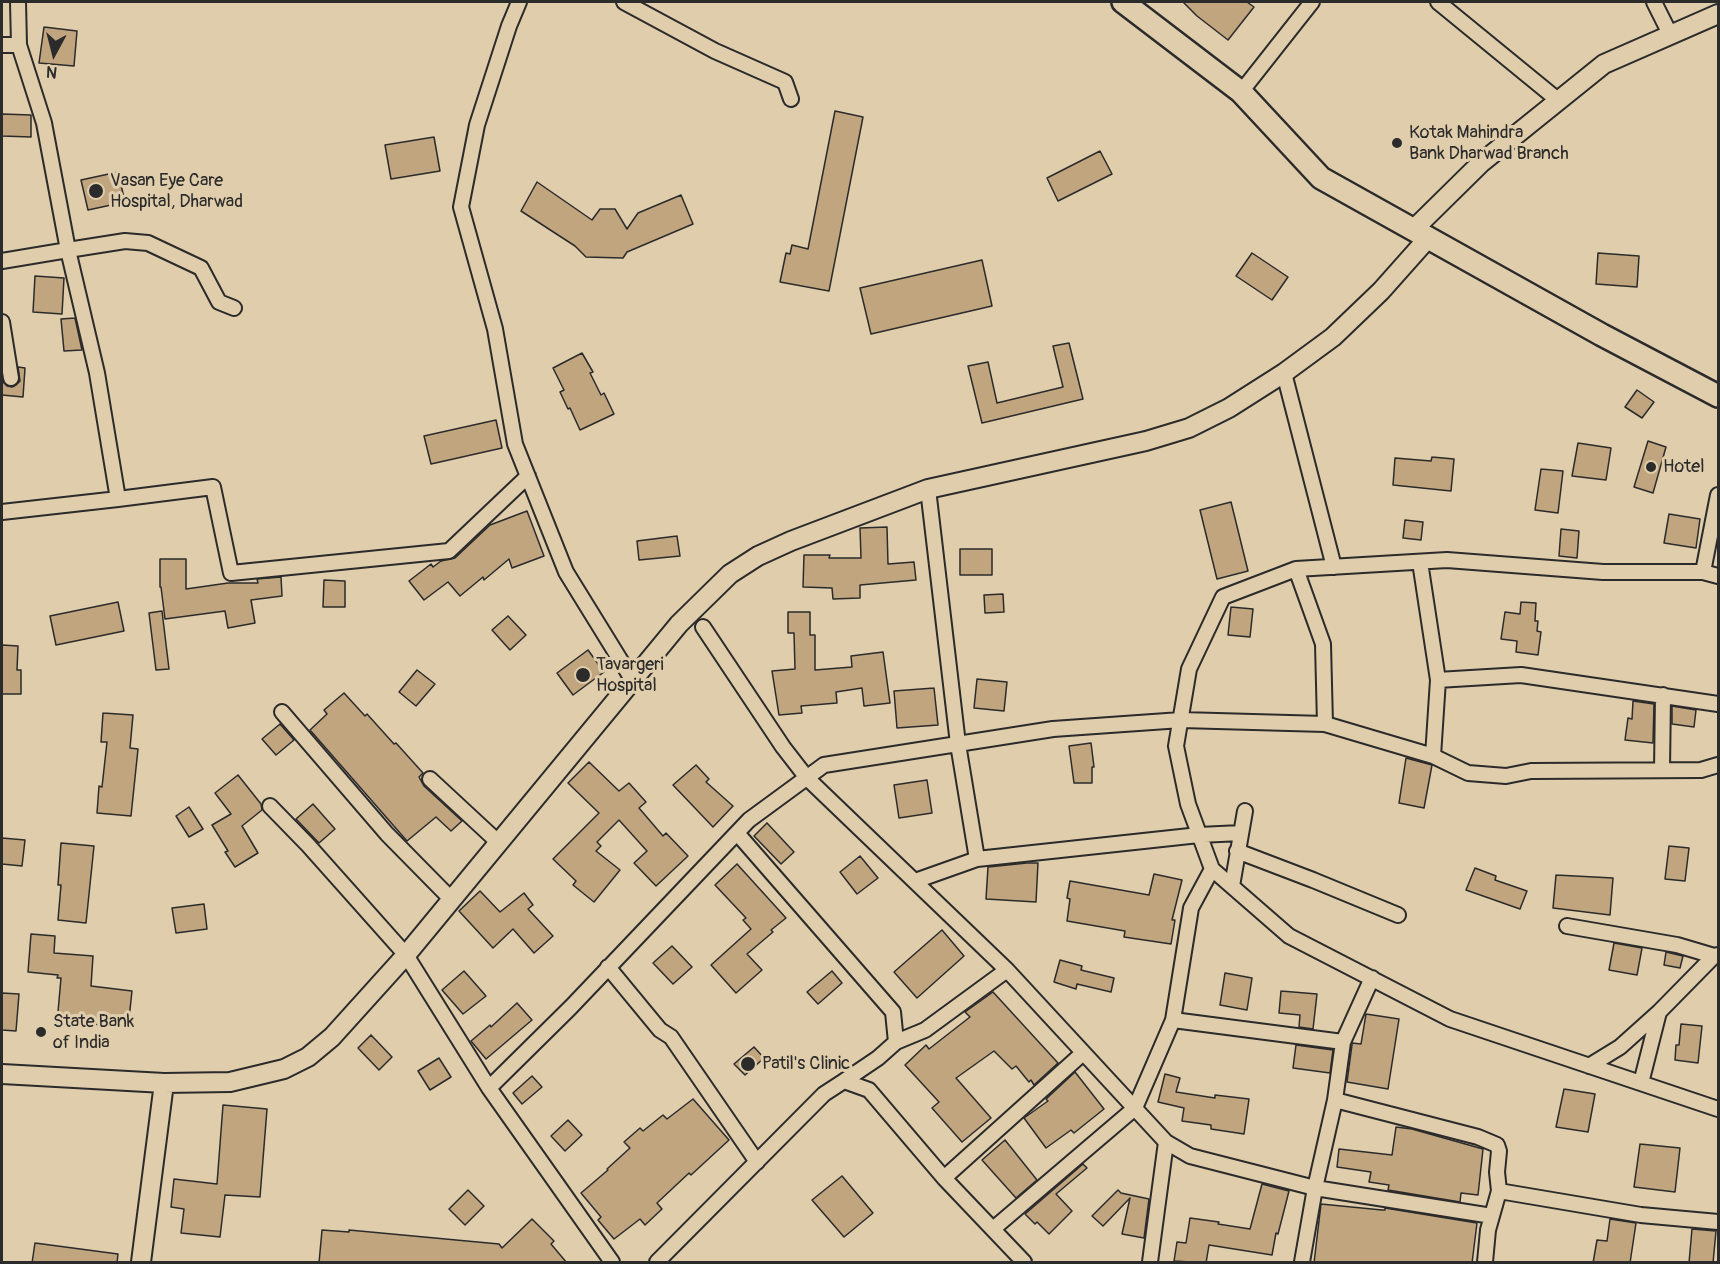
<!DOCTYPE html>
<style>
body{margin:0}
#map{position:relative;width:1720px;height:1264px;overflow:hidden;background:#e0cdab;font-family:Pangolin,sans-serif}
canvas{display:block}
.frame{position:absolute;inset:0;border:3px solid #2b2b2b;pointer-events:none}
.north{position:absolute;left:24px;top:24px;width:60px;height:60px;-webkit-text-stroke:4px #e0cdab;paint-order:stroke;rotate:187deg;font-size:16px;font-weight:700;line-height:24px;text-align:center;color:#2b2b2b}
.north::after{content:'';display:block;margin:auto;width:21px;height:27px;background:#2b2b2b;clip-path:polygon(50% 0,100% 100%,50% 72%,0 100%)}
</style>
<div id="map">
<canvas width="1720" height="1264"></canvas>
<div class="frame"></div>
<div class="north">N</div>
</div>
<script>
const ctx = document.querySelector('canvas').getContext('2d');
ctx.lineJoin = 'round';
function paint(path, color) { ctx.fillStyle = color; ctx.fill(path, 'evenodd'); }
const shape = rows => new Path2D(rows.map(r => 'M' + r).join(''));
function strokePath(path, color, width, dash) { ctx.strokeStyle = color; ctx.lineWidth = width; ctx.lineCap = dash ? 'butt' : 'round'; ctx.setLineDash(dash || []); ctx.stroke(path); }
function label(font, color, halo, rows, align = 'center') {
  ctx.font = font + ' Pangolin,sans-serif'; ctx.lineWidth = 6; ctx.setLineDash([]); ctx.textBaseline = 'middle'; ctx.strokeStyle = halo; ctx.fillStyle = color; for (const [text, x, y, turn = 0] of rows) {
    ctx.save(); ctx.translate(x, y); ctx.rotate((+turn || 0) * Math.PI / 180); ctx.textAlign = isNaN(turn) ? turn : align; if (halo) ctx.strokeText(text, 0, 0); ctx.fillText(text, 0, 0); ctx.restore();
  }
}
const building = shape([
 [1183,2,1247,2,1254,7,1228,40,1197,16,1183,2],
 [44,27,77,31,74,66,39,63,44,27],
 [835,111,863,117,829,291,780,282,786,253,790,254,792,245,808,249,835,111],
 [2,114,31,115,31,137,2,136,2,114],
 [434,137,440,171,391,179,385,145,434,137],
 [1100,151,1112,174,1058,201,1047,178,1100,151],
 [118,172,125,202,88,210,81,180,118,172],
 [537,182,592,220,600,209,615,209,627,229,638,213,681,195,693,224,627,252,623,258,586,257,575,246,521,211,537,182],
 [1252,253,1288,277,1272,300,1236,276,1252,253],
 [1598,253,1639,256,1637,287,1596,284,1598,253],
 [982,260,992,306,871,334,860,288,982,260],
 [35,276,64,278,62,314,33,312,35,276],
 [75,318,82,350,64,351,61,319,75,318],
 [1069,343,1083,399,982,423,968,366,988,362,997,403,1063,387,1053,346,1069,343],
 [582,353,593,372,590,373,601,395,604,393,614,414,580,430,570,408,568,409,560,392,564,390,553,368,582,353],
 [18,367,25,368,23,397,2,395,2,376,4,383,7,386,12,387,16,385,20,381,18,367],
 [1637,390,1654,402,1642,418,1625,407,1637,390],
 [496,420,502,448,431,464,424,436,496,420],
 [1648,441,1666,447,1653,493,1634,487,1648,441],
 [1578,443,1611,448,1606,480,1572,476,1578,443],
 [1432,457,1454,459,1451,491,1393,485,1395,458,1431,461,1432,457],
 [1541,469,1563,471,1558,513,1535,510,1541,469],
 [1231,502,1248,571,1217,579,1200,510,1231,502],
 [527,511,544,556,512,568,509,559,484,580,483,577,460,596,448,582,424,600,409,581,431,564,433,567,441,561,455,558,490,525,527,511],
 [1669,514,1700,519,1696,548,1664,543,1669,514],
 [1405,520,1423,522,1421,540,1403,538,1405,520],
 [887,527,888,564,914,562,916,580,860,585,860,598,833,599,832,588,803,587,804,555,830,555,829,558,861,558,860,528,887,527],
 [1561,529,1579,531,1577,558,1559,556,1561,529],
 [677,536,680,556,639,560,637,541,677,536],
 [960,549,992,549,992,575,960,575,960,549],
 [160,559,186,559,186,589,228,583,258,583,257,579,281,577,282,596,251,600,255,623,228,628,225,611,165,619,161,587,160,587,160,559],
 [324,580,345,581,345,607,323,607,324,580],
 [1003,594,1004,612,985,613,984,595,1003,594],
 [118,602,124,631,56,645,50,616,118,602],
 [1521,602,1536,603,1535,621,1538,621,1537,631,1541,632,1538,655,1516,652,1517,641,1501,639,1505,612,1520,614,1521,602],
 [1231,607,1253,609,1250,637,1228,635,1231,607],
 [162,611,169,669,156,670,149,613,162,611],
 [788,612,810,612,810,635,815,635,815,670,852,667,851,656,883,652,890,703,864,706,862,688,836,692,837,703,801,706,802,713,779,715,772,671,795,669,794,633,788,633,788,612],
 [508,616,526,635,510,650,492,630,508,616],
 [2,645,18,646,17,670,21,670,21,694,2,694,2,645],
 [588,650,604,672,573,695,557,673,588,650],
 [417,670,435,684,416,706,399,692,417,670],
 [977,679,1007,682,1004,711,974,708,977,679],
 [934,688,938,725,897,728,894,691,934,688],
 [344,693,365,716,367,714,394,744,396,743,423,773,419,777,424,786,462,821,451,831,436,817,407,841,310,730,327,714,324,710,344,693],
 [1633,701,1654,704,1653,743,1625,740,1628,718,1632,719,1633,701],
 [1672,706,1696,710,1694,727,1672,724,1672,706],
 [103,713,133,715,130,748,138,749,131,816,97,813,99,786,102,787,107,742,101,742,103,713],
 [280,724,294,740,276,755,262,739,280,724],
 [1091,743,1094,767,1092,767,1092,783,1074,783,1069,746,1091,743],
 [1406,758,1432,765,1424,808,1399,803,1406,758],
 [589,762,619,791,629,783,646,802,639,808,663,836,666,833,688,856,656,886,634,863,647,851,619,820,597,842,601,846,596,851,620,870,594,902,573,885,576,881,553,859,599,813,568,783,589,762],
 [696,765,709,779,706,782,733,806,713,827,673,785,696,765],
 [238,775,261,804,262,810,242,826,258,853,235,867,225,852,228,851,212,825,231,814,215,793,238,775],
 [927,780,932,813,899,818,894,785,927,780],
 [313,804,335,829,319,843,296,819,313,804],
 [189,807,203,829,189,837,176,816,189,807],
 [767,823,794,852,781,864,754,836,767,823],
 [2,838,25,840,22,866,2,864,2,838],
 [61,843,94,846,86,923,58,920,61,885,58,885,61,843],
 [1669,846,1689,848,1685,881,1665,879,1669,846],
 [860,856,878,878,857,894,840,872,860,856],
 [1027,863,1038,863,1036,902,986,899,988,867,1027,863],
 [737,864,786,918,771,930,773,932,747,954,762,970,736,993,711,965,751,929,743,920,746,918,715,885,737,864],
 [1475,868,1496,876,1495,880,1527,891,1520,909,1466,890,1475,868],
 [1154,874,1182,880,1172,920,1175,920,1171,944,1124,937,1125,931,1067,921,1070,899,1067,898,1070,881,1149,895,1154,874],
 [1556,875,1613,878,1610,915,1553,908,1556,875],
 [480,891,500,912,524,893,533,905,528,909,553,936,534,953,513,929,493,948,459,911,480,891],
 [204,904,207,929,176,933,172,908,204,904],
 [942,930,964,956,917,998,894,972,942,930],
 [31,934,55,936,54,953,93,956,91,986,132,991,128,1028,84,1023,84,1025,57,1023,61,978,57,978,58,975,28,972,31,934],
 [1614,943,1642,948,1637,975,1609,970,1614,943],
 [672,946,692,967,673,984,653,963,672,946],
 [1666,952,1683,956,1680,968,1664,965,1666,952],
 [1060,960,1082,966,1081,970,1114,978,1111,992,1077,984,1076,989,1054,982,1060,960],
 [464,971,486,996,463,1014,442,990,464,971],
 [832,971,842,983,818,1004,807,992,832,971],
 [1225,973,1252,978,1247,1010,1220,1005,1225,973],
 [1281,991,1317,994,1313,1029,1299,1027,1300,1015,1279,1013,1281,991],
 [993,992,1058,1063,1034,1085,1031,1080,1029,1082,1016,1066,1012,1069,994,1051,956,1078,991,1118,962,1142,932,1108,939,1102,905,1065,926,1045,929,1049,970,1017,965,1012,993,992],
 [2,993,19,994,16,1031,2,1030,2,993],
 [517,1003,532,1020,486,1059,471,1041,490,1025,491,1027,517,1003],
 [1366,1014,1399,1019,1388,1089,1347,1082,1352,1045,1352,1043,1361,1044,1366,1014],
 [1681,1024,1702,1026,1698,1063,1675,1060,1676,1045,1679,1045,1681,1024],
 [371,1035,392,1057,379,1070,358,1048,371,1035],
 [1296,1045,1333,1050,1330,1073,1293,1068,1296,1045],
 [754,1047,764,1058,745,1075,734,1064,754,1047],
 [439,1058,451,1077,430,1090,418,1071,439,1058],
 [1075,1072,1104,1109,1074,1133,1071,1130,1046,1148,1024,1118,1048,1101,1046,1099,1075,1072],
 [1165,1074,1180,1078,1176,1092,1215,1098,1215,1095,1249,1099,1244,1134,1211,1129,1211,1125,1182,1121,1184,1108,1158,1102,1165,1074],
 [532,1076,542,1087,522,1104,513,1093,532,1076],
 [1564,1089,1595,1094,1588,1132,1556,1127,1564,1089],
 [693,1099,729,1140,691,1175,689,1173,657,1203,662,1209,645,1225,640,1219,614,1239,598,1220,601,1217,581,1193,608,1170,607,1169,630,1148,624,1142,640,1128,643,1131,663,1115,667,1119,693,1099],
 [223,1105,267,1109,260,1197,225,1195,220,1237,181,1233,184,1209,171,1207,174,1179,217,1184,223,1105],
 [568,1120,582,1135,565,1151,551,1136,568,1120],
 [1396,1127,1412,1129,1483,1149,1478,1195,1461,1193,1460,1202,1388,1190,1389,1185,1369,1182,1371,1172,1337,1167,1339,1149,1392,1155,1396,1127],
 [1005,1140,1037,1180,1016,1198,982,1160,1005,1140],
 [1640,1144,1680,1148,1675,1192,1634,1187,1640,1144],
 [1083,1164,1087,1168,1056,1194,1072,1211,1049,1234,1037,1222,1035,1224,1025,1214,1083,1164],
 [842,1176,873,1213,844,1237,812,1200,842,1176],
 [1262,1184,1289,1191,1278,1234,1276,1233,1272,1255,1209,1245,1206,1263,1174,1261,1177,1242,1186,1243,1190,1218,1219,1222,1218,1224,1250,1229,1262,1184],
 [468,1190,484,1206,465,1225,449,1209,468,1190],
 [1118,1190,1121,1193,1149,1199,1144,1238,1122,1234,1130,1198,1103,1226,1092,1216,1118,1190],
 [1321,1204,1382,1210,1385,1210,1385,1208,1477,1223,1472,1263,1314,1263,1321,1204],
 [532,1219,554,1241,551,1244,567,1263,319,1263,322,1230,349,1232,349,1230,499,1244,502,1248,532,1219],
 [1610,1219,1636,1223,1630,1263,1593,1263,1597,1240,1607,1241,1610,1219],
 [1692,1229,1716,1231,1713,1263,1689,1263,1692,1229],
 [35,1243,118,1254,117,1263,32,1263,35,1243]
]);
const street = shape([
 [519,2,509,26,477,125,461,207,495,329,515,444,566,572,632,679],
 [624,2,715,51,785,82,791,99],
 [1438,2,1559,101],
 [1654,2,1670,34],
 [2,45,19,45],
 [1241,92,1312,2],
 [2,261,68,250,44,123,19,45,18,2],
 [2,322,11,378],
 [1284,373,1334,567],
 [928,489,958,744,977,859],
 [118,499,97,373,68,250,125,241,148,243,201,268,219,302,234,308],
 [2,512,118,499,213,487,231,573,449,551,528,476],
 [1420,562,1438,680],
 [1296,569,1323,644,1325,724],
 [1703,572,1718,495],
 [1718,576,1703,572,1603,572,1447,560,1296,569,1223,597,1189,669,1176,746,1188,804,1212,869,1289,936,1450,1019,1718,1109],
 [703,627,783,747,807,778,1007,970,1166,1142,1150,1262],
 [282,712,387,834,451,899],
 [1433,756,1468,773,1506,776,1531,771,1701,770,1718,765],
 [1662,770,1663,695],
 [430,779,499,843],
 [270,806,308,845,406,955,489,1088,612,1262],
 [737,833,893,1012,896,1042,878,1058,844,1081],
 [1237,851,1313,880,1398,915],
 [915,881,977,859,1199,835,1241,833],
 [1232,886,1245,811],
 [1567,926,1677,945,1714,956],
 [608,967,660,1030,671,1037,757,1162],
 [1173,1020,1343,1042],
 [896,1042,925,1030,1007,970],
 [1589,1066,1620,1047,1659,1012,1714,956,1718,955],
 [1641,1083,1659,1012],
 [489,1088,571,1007,749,820,824,765,1053,729,1181,720,1325,724,1433,756,1438,680,1454,679,1521,675,1718,704],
 [1335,1100,1478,1137,1497,1145,1499,1151,1497,1172,1499,1191,1488,1230,1485,1262],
 [1166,1142,1190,1156,1315,1188,1492,1216],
 [944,1178,1083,1053],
 [1499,1191,1641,1215,1718,1222],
 [993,1229,1135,1108,1173,1020,1191,908,1212,869],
 [657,1262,824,1094,844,1081,869,1090,944,1178,1024,1262],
 [1302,1262,1315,1188,1335,1100,1343,1042,1372,978]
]);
const secondary = shape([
 [1414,229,1481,163,1604,64,1718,14],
 [2,1074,164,1083,230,1082,284,1069,308,1057,332,1037,406,955,679,624,730,574,758,556,791,541,928,489,1146,441,1189,428,1229,408,1284,373,1333,337,1381,291,1429,237],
 [141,1262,164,1083]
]);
const primary = shape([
 [1123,2,1241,92,1321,178,1602,335,1718,396]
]);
const markers = [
 [1397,143,6,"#2b2b2b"],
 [96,191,8,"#2b2b2b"],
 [1651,467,6,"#2b2b2b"],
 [583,675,8,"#2b2b2b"],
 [41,1032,6,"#2b2b2b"],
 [748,1064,8,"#2b2b2b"]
];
const poiNames = [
 ["Kotak Mahindra",1409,133],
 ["Bank Dharwad Branch",1409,154],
 ["Vasan Eye Care",110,181],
 ["Hospital, Dharwad",110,202],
 ["Hotel",1663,467],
 ["Tavargeri",596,665],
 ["Hospital",596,686],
 ["State Bank",53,1022],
 ["of India",53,1043],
 ["Patil's Clinic",762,1064]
];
paint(building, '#c0a57f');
strokePath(building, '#2b2b2b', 1.5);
strokePath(street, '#2b2b2b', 18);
strokePath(secondary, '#2b2b2b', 22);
strokePath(primary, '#2b2b2b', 26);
strokePath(street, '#e0cdab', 14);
strokePath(secondary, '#e0cdab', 18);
strokePath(primary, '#e0cdab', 21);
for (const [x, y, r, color] of markers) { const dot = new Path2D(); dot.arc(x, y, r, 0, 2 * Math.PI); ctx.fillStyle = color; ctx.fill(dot); strokePath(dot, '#e0cdab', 2); }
label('18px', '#2b2b2b', '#e0cdab', poiNames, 'left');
</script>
